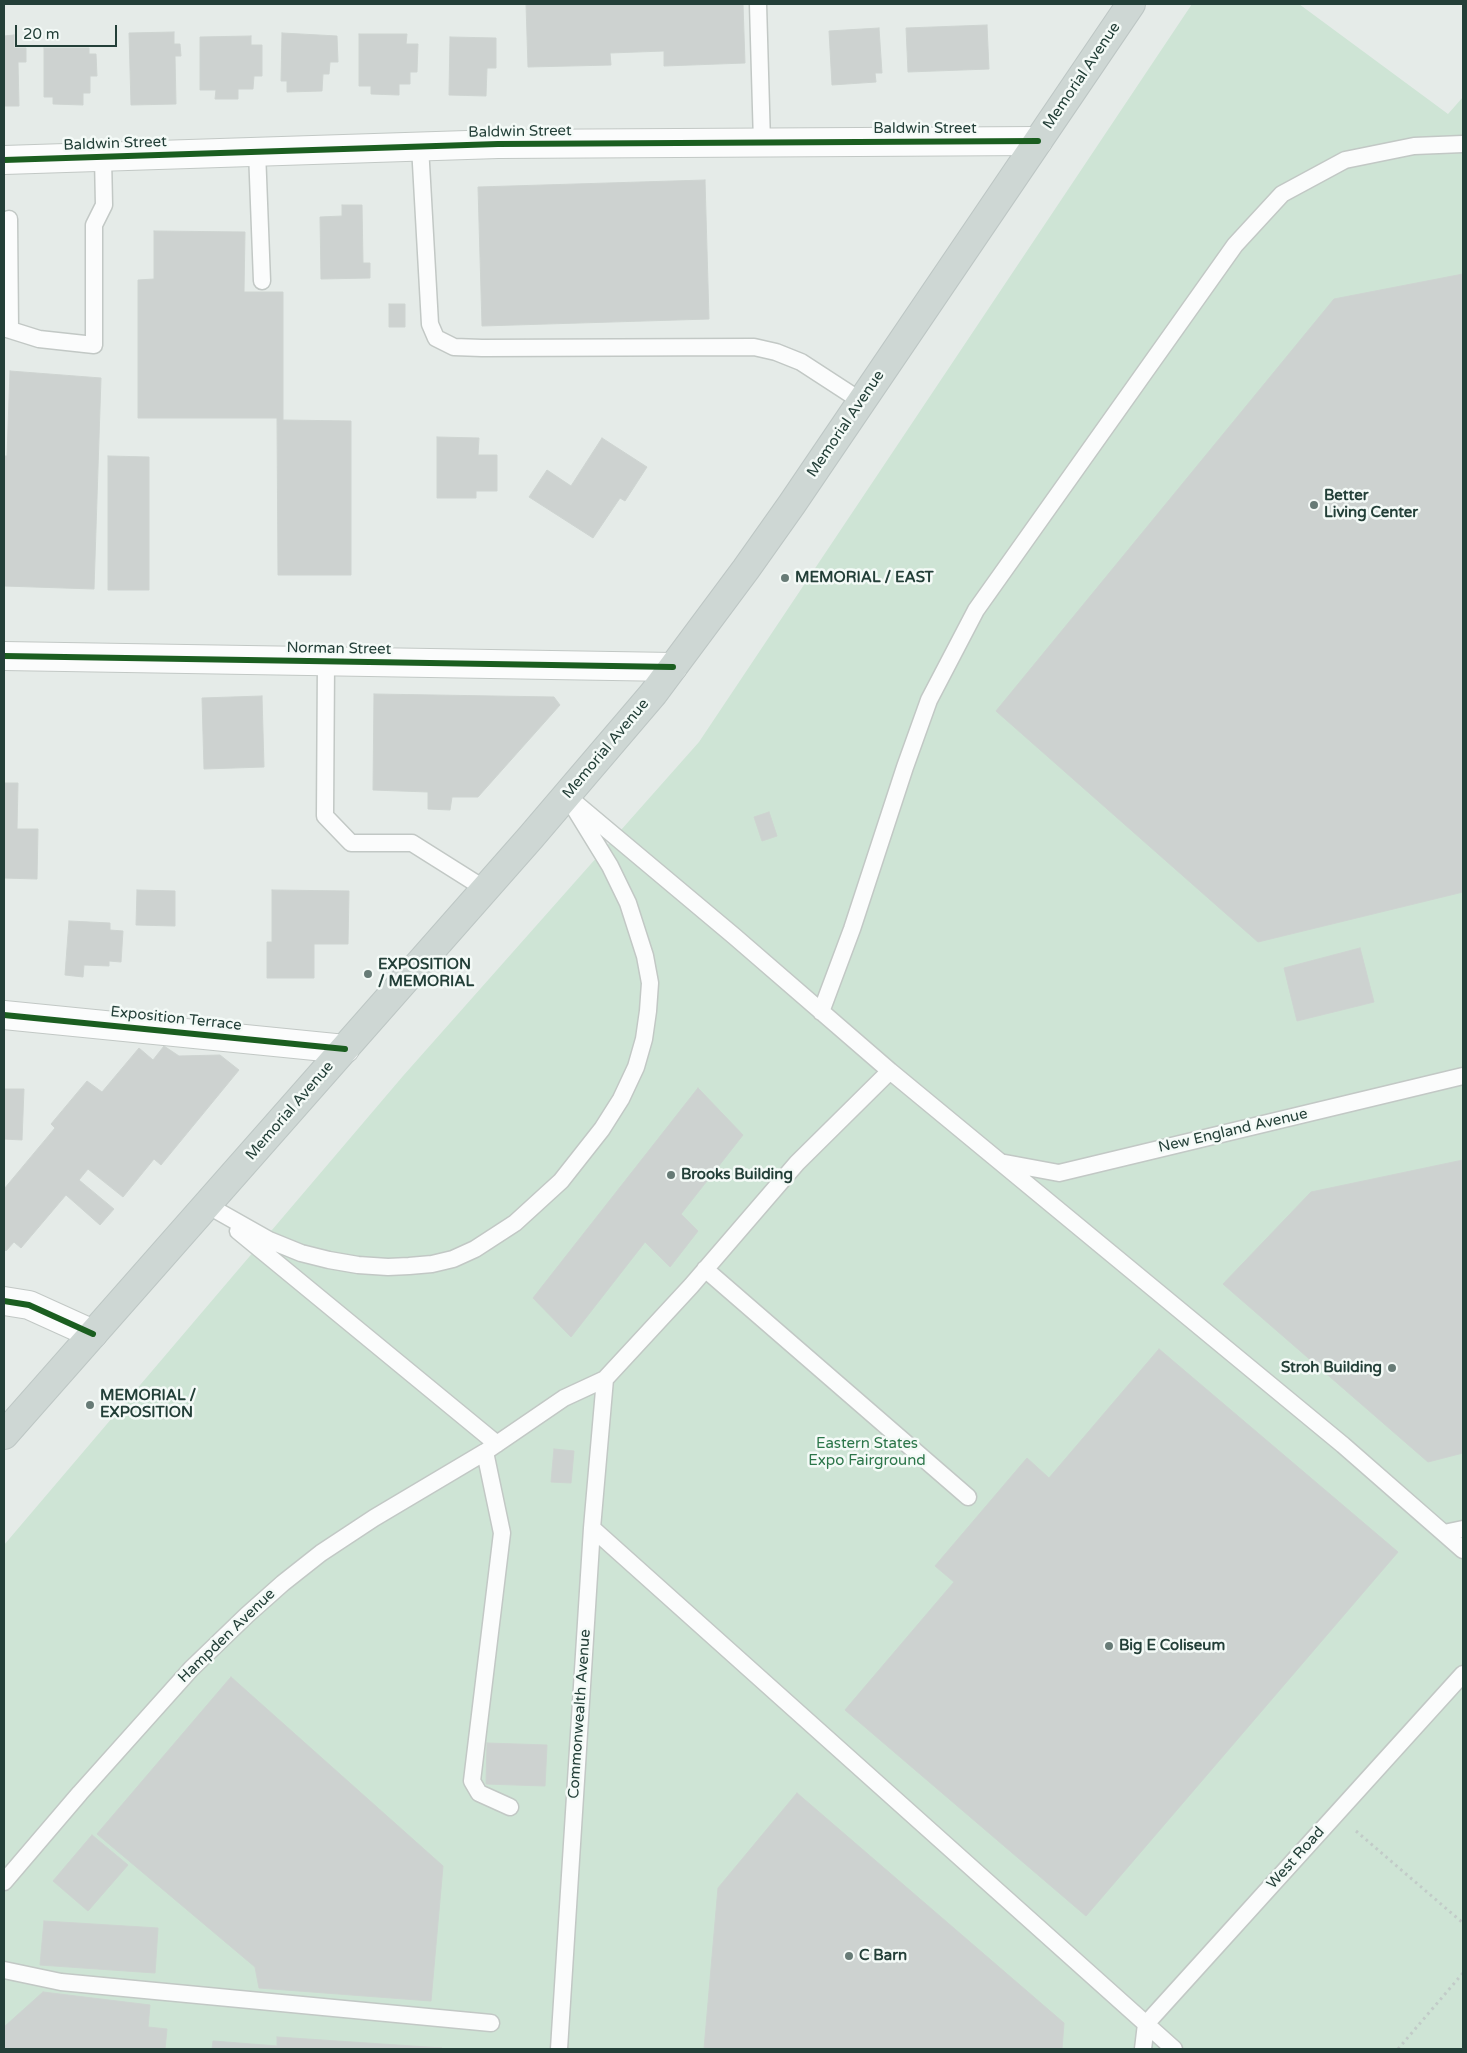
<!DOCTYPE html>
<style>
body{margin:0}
#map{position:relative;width:1467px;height:2053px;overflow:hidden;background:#e5ebe8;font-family:"Varela Round",sans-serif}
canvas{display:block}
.frame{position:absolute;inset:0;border:5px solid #233f38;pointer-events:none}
.scale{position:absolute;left:15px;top:25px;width:102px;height:22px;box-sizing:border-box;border:2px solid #233f38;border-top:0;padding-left:6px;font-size:15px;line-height:18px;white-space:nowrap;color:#233f38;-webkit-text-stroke:4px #f4faf7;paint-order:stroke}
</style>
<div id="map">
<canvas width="1467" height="2053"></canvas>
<div class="frame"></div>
<div class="scale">20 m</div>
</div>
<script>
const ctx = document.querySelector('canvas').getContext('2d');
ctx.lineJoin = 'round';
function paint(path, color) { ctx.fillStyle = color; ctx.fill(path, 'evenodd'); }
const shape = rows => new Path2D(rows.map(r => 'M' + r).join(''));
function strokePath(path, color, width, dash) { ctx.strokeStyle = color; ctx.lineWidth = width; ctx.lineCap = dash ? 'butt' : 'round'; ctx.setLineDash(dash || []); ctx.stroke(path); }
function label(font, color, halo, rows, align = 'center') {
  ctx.font = font + ' "Varela Round",sans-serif'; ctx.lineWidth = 5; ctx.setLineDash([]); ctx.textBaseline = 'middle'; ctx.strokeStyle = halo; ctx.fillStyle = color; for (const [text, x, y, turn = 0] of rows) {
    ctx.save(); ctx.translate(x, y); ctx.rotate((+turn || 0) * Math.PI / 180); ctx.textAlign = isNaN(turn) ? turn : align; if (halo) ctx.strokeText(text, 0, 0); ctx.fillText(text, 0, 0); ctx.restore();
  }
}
const green = shape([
 [1192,4,1299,4,1448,114,1463,97,1463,2049,4,2049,4,1545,403,1076,699,742]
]);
const building = shape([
 [526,4,743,4,745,63,664,66,664,51,610,53,611,65,528,67,526,4],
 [987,25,989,69,908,72,906,28,987,25],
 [879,28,882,73,875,73,876,82,832,85,829,31,879,28],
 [174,32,174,44,180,44,181,56,175,56,176,104,131,105,129,33,174,32],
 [282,33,337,36,338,62,330,62,329,74,323,74,322,91,287,92,287,81,281,81,282,33],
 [359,34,407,34,406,44,418,44,417,72,410,72,410,84,399,84,399,95,371,94,371,86,359,86,359,34],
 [14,35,14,48,26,48,26,62,18,62,19,106,4,106,4,36,14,35],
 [251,36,251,45,262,45,262,76,254,76,253,89,238,89,238,99,215,99,216,90,200,90,200,37,251,36],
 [450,37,496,38,496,68,487,68,486,96,449,95,450,37],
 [44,48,89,48,89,54,96,54,97,76,90,76,90,93,83,93,83,105,53,104,53,97,44,97,44,48],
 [705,180,709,319,482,326,478,187,705,180],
 [342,205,362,205,363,263,370,263,370,278,321,279,320,217,342,216,342,205],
 [154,231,245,232,244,292,283,292,283,420,351,421,351,575,278,575,277,418,138,418,138,280,154,279,154,231],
 [1463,274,1463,892,1258,942,996,711,1334,299,1463,274],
 [389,304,405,304,405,327,389,327,389,304],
 [10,371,101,378,94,589,4,586,4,456,7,456,10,371],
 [437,437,479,438,478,455,497,455,497,491,476,491,476,498,437,498,437,437],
 [602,438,647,467,625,501,620,498,593,538,529,497,547,470,571,486,602,438],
 [108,456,149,457,149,590,108,590,108,456],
 [374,694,554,697,560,705,478,797,452,797,450,810,428,809,428,792,373,790,374,694],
 [262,696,264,767,204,769,202,698,262,696],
 [4,783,18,783,17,829,38,829,37,879,4,878,4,783],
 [769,812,777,836,762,841,754,817,769,812],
 [137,890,175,891,175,926,136,925,137,890],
 [272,890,349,891,348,944,314,944,314,978,267,978,267,942,272,942,272,890],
 [69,921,110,923,110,930,123,931,121,962,109,961,109,966,84,965,83,977,65,975,69,921],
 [1360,948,1374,1002,1297,1021,1284,968,1360,948],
 [164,1046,179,1056,220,1055,239,1070,161,1165,154,1159,123,1197,88,1169,79,1180,114,1209,100,1225,66,1195,21,1248,14,1242,6,1251,4,1249,4,1189,55,1128,51,1124,87,1081,102,1092,139,1048,153,1060,164,1046],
 [698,1088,743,1135,681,1214,698,1231,670,1267,645,1242,571,1337,533,1298,698,1088],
 [4,1089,24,1089,22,1140,4,1139,4,1089],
 [1463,1160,1463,1453,1428,1462,1223,1284,1311,1192,1463,1160],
 [1159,1349,1398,1552,1086,1916,845,1710,954,1582,935,1566,1027,1458,1049,1478,1159,1349],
 [554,1449,574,1451,571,1483,551,1482,554,1449],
 [231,1677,443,1866,431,2001,259,1988,255,1967,97,1834,231,1677],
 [487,1743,547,1745,545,1786,486,1784,487,1743],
 [797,1793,1064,2023,1062,2049,704,2049,718,1888,797,1793],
 [92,1835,128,1865,88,1911,53,1881,92,1835],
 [44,1921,158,1928,155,1973,40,1965,44,1921],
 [43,1992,150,2005,148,2027,167,2029,165,2049,4,2049,4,2027,43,1992],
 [277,2037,442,2048,212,2049,213,2041,277,2046,277,2037]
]);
const path = shape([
 [1356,1831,1463,1923],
 [1398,2049,1463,1973]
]);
const lane = shape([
 [758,4,762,143],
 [420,146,430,324,436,338,454,347,482,348,754,347,776,352,801,362,861,401],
 [257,151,262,281],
 [9,219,10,329],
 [4,328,39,339,94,345,94,225,104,205,103,157],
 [326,662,325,816,351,843,412,843,485,889],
 [567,796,734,936,890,1071,1343,1445,1463,1550],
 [821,1012,852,929,905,767,929,700,976,610,1235,245,1282,194,1345,160,1414,146,1463,144],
 [1005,1163,1059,1173,1463,1076],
 [207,1205,269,1240,301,1253,329,1260,358,1265,388,1267,409,1266,432,1264,453,1259,475,1249,515,1223,561,1181,602,1129,621,1099,636,1067,644,1039,648,1011,650,983,645,956,628,903,610,866,575,809],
 [238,1231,497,1444],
 [705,1269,968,1497],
 [485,1452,502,1533,472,1781,479,1793,510,1807],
 [592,1528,1174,2049],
 [1444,1533,1463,1529],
 [4,1882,80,1793,191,1669,247,1615,283,1583,321,1553,374,1518,485,1452,564,1398,605,1379,691,1286,797,1163,890,1071],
 [4,1970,61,1982,491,2023],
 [559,2049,592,1528,605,1379],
 [1143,2049,1146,2024,1463,1674]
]);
const street = shape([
 [4,160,498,144,1038,141],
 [4,656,673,667],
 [4,1015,345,1049],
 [4,1301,29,1305,93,1334]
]);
const primary = shape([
 [4,1435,531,837,653,694,746,569,792,504,1131,4]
]);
const cycleway = shape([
 [4,160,498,144,1038,141],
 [4,656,673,667],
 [4,1015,345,1049],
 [4,1301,29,1305,93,1334]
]);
const markers = [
 [1314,505,5,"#677b76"],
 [785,578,5,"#677b76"],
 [368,974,5,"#677b76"],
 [671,1175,5,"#677b76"],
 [1392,1368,5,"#677b76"],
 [90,1405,5,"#677b76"],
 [1109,1646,5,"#677b76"],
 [849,1956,5,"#677b76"]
];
const streetNames = [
 ["Memorial Avenue",1082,76,-56],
 ["Baldwin Street",925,129],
 ["Baldwin Street",520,132,-1],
 ["Baldwin Street",115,144,-2],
 ["Memorial Avenue",846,424,-56],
 ["Norman Street",339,649,1],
 ["Memorial Avenue",606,749,-50],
 ["Exposition Terrace",176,1019,6],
 ["Memorial Avenue",290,1111,-49],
 ["New England Avenue",1233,1131,-13],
 ["Hampden Avenue",227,1636,-44],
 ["Commonwealth Avenue",580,1714,-86],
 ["West Road",1296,1858,-48]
];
const poiNames = [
 ["Better",1324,496],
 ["Living Center",1324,513],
 ["MEMORIAL / EAST",795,578],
 ["EXPOSITION",378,965],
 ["/ MEMORIAL",378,982],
 ["Brooks Building",681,1175],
 ["Stroh Building",1382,1368,"right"],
 ["MEMORIAL /",100,1396],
 ["EXPOSITION",100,1413],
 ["Big E Coliseum",1119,1646],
 ["C Barn",859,1956]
];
const parkNames = [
 ["Eastern States",867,1444],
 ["Expo Fairground",867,1461]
];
paint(green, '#cee4d5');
paint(building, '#cdd2d0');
strokePath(building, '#ced4d1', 1);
strokePath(lane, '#c2c8c5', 19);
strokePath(street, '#c2c8c5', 30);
strokePath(primary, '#bdc6c4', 30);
strokePath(path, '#c2cbc8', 3, [2.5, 4]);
strokePath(lane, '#fbfcfc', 16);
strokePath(street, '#fbfcfc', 28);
strokePath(primary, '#ced7d4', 28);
strokePath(cycleway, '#1b5e20', 6);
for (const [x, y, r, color] of markers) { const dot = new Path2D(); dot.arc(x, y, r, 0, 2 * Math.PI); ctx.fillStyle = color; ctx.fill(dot); strokePath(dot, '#f4faf7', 2); }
label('15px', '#233f38', '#f4faf7', streetNames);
label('bold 15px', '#233f38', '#f4faf7', poiNames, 'left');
label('15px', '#2c764a', '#f4faf7', parkNames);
</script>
